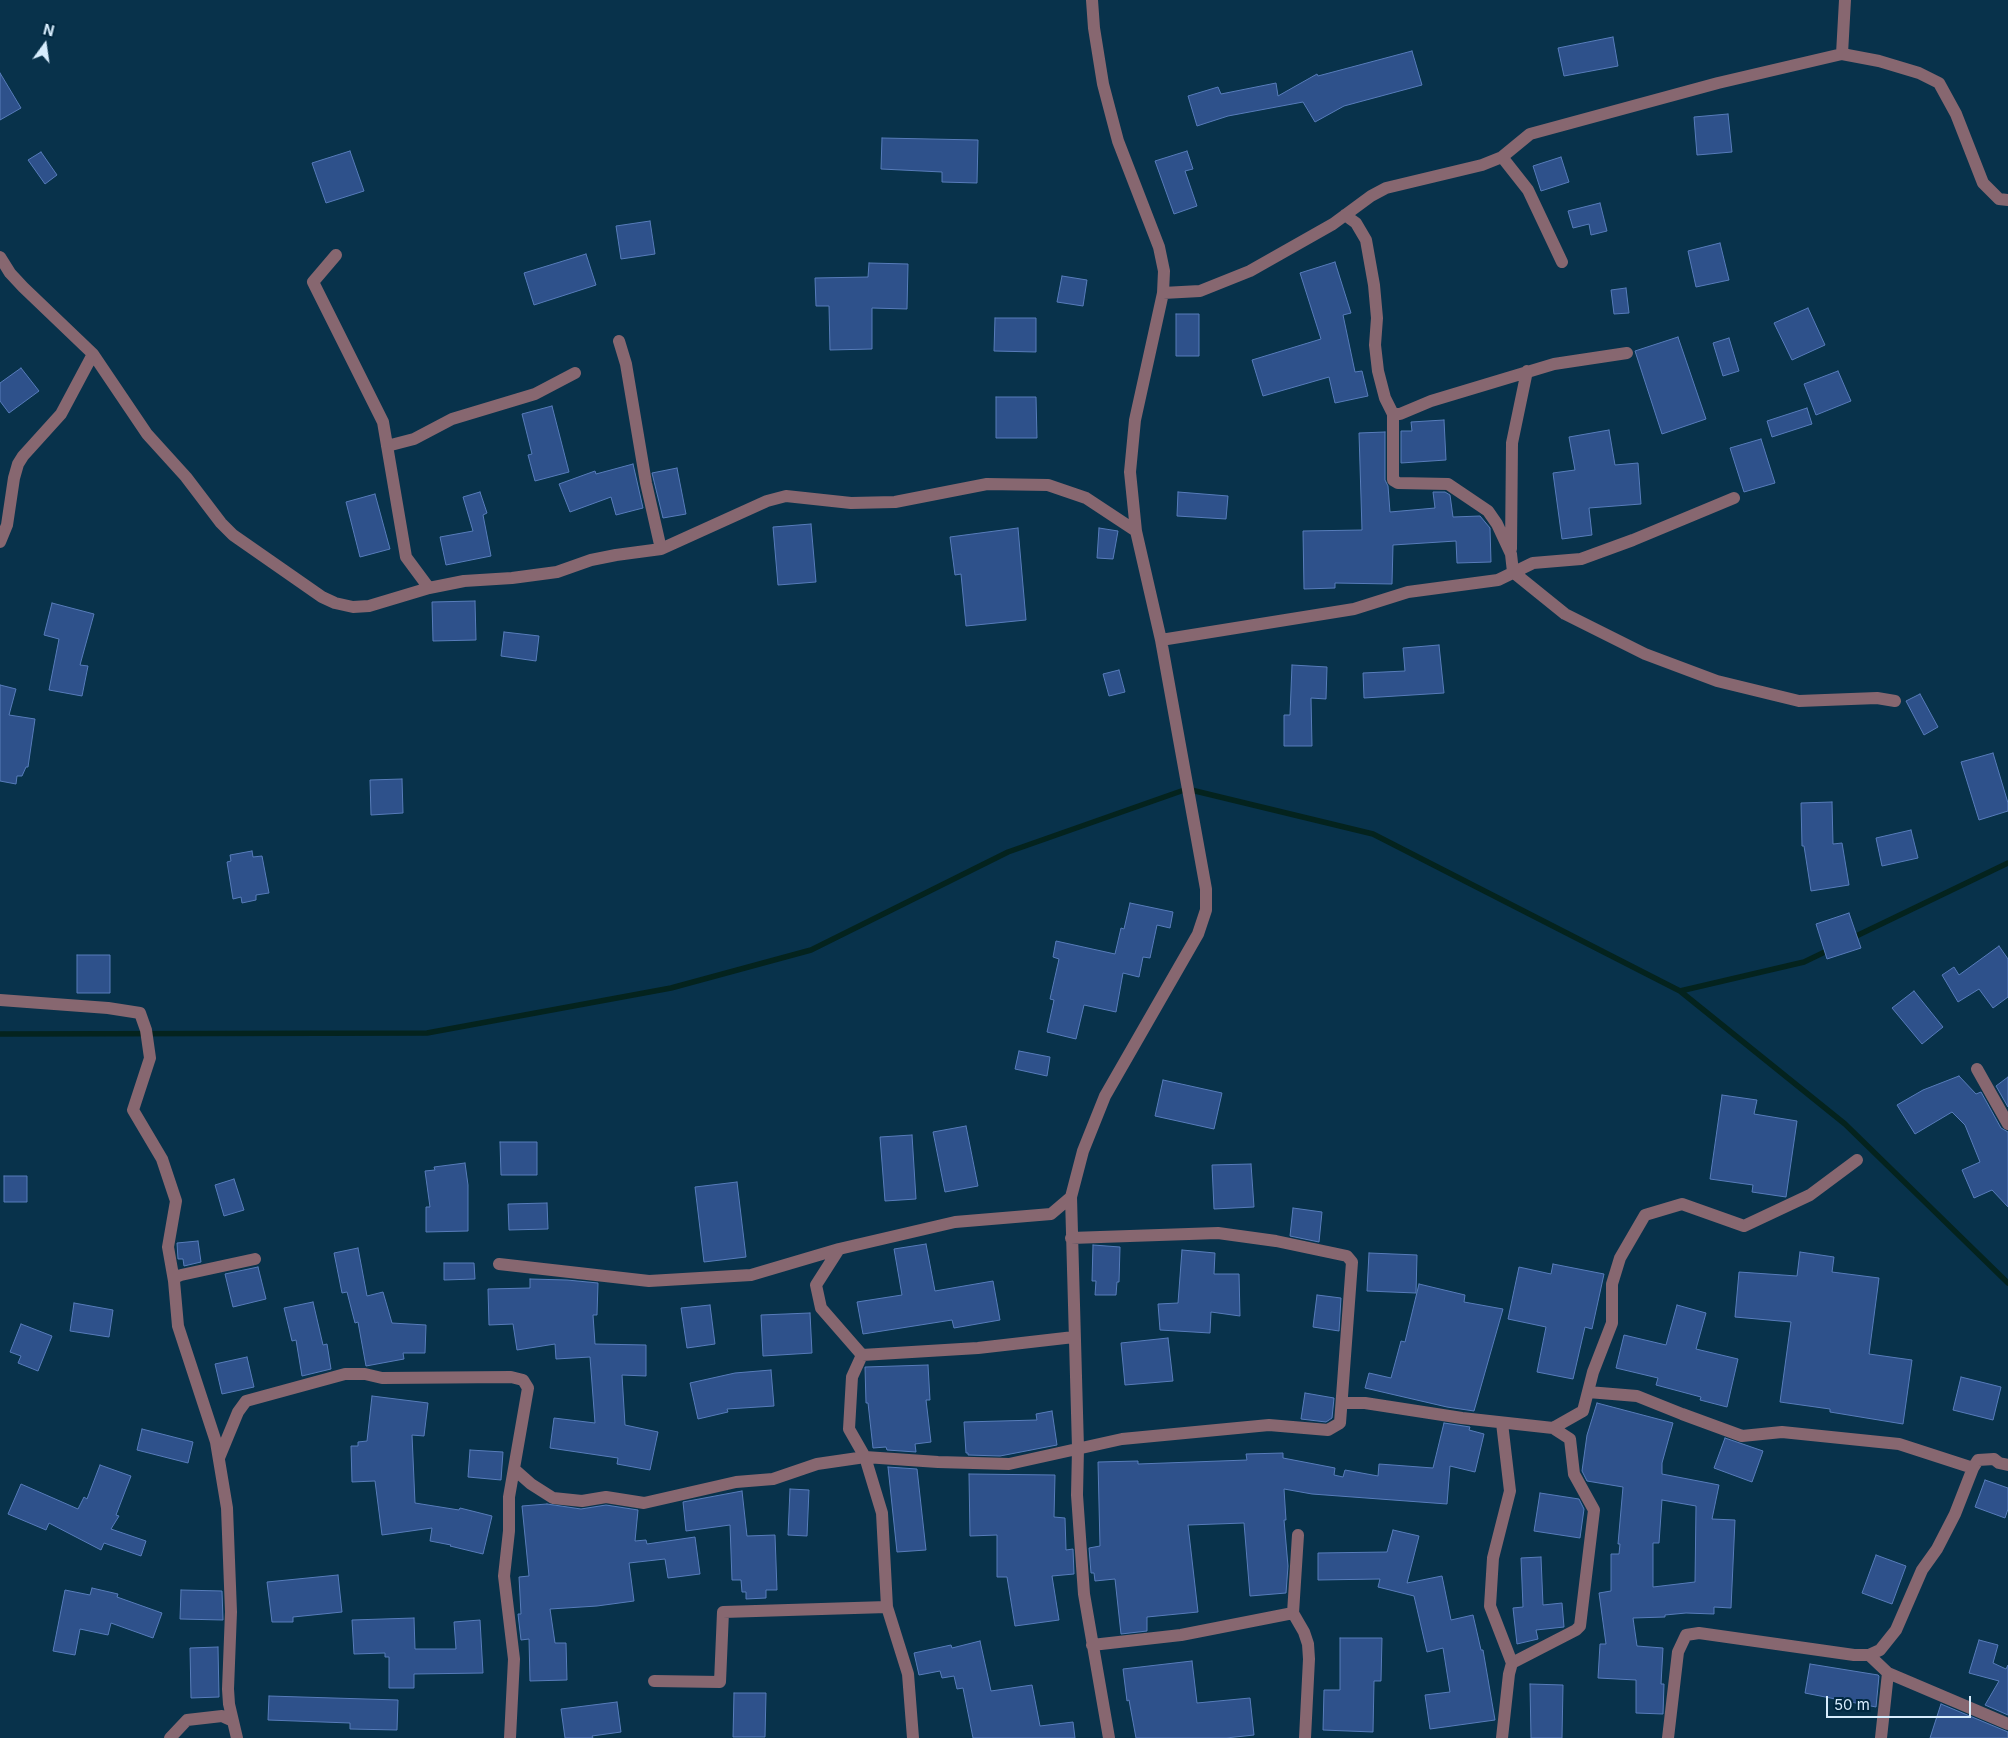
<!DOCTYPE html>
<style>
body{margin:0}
#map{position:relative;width:2008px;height:1738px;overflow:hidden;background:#08324b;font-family:Inter,sans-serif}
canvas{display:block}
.north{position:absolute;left:20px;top:20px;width:50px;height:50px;-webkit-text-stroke:4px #002840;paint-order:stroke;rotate:14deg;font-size:14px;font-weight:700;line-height:20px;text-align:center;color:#d7edfd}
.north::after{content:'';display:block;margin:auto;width:18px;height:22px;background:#d7edfd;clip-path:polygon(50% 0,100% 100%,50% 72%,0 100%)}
.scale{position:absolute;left:1826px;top:1696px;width:145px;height:22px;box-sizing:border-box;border:2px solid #d7edfd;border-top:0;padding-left:6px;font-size:15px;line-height:18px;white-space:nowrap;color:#d7edfd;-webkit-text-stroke:4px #002840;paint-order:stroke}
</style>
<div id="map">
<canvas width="2008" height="1738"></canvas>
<div class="north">N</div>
<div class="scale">50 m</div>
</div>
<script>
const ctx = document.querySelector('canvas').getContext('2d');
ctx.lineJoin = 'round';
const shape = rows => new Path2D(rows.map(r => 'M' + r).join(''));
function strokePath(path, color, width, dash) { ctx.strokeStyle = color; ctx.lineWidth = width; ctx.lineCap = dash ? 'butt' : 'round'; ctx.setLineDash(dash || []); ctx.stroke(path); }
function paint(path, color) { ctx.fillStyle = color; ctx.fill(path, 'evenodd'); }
const stream = shape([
 [1850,939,2008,863],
 [1680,991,1845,1124,2008,1283],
 [0,1034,427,1033,671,988,811,950,1008,852,1187,789,1373,834,1680,991,1804,962,1831,949]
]);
const building = shape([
 [1613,37,1618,66,1564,76,1558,48,1613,37],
 [1412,51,1422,85,1344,106,1315,122,1303,102,1228,116,1197,126,1188,96,1218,87,1221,94,1276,83,1278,96,1317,74,1318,76,1412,51],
 [0,73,21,108,0,120,0,73],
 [1728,114,1732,152,1697,155,1694,117,1728,114],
 [882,138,978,140,977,183,942,182,942,172,881,169,882,138],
 [350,151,364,191,326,203,312,163,350,151],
 [1187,151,1193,169,1185,171,1197,206,1174,214,1155,161,1187,151],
 [41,152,57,175,45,184,28,160,41,152],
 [1561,157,1569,182,1541,191,1533,166,1561,157],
 [1600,203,1607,231,1591,235,1589,224,1573,228,1568,211,1600,203],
 [650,221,655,254,621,259,616,226,650,221],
 [1720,243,1729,280,1696,287,1688,251,1720,243],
 [586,254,596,285,534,305,524,273,586,254],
 [1335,262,1351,313,1343,315,1355,372,1362,371,1368,396,1335,403,1329,377,1263,396,1252,360,1321,339,1300,273,1335,262],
 [869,263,908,264,907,309,872,308,872,349,830,350,829,306,816,306,815,278,868,277,869,263],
 [1062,276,1087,280,1083,306,1057,302,1062,276],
 [1626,288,1629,313,1614,314,1611,290,1626,288],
 [1808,308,1825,345,1792,360,1774,323,1808,308],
 [1176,314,1199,314,1199,356,1176,356,1176,314],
 [995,318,1036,318,1036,352,994,351,995,318],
 [1678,337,1706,419,1662,434,1635,351,1678,337],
 [1729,338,1739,371,1723,376,1713,343,1729,338],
 [21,368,39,391,9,413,0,401,0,383,21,368],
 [1838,371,1851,401,1816,415,1804,384,1838,371],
 [996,397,1036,397,1037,438,996,438,996,397],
 [552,406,569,472,535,481,528,455,532,454,522,414,552,406],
 [1807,408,1812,424,1772,437,1767,421,1807,408],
 [1444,420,1446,460,1401,463,1401,431,1412,431,1411,422,1444,420],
 [1609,430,1615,465,1638,463,1641,504,1589,508,1592,535,1562,539,1553,473,1575,470,1569,437,1609,430],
 [1385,432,1385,480,1388,486,1390,512,1435,508,1433,492,1445,492,1450,495,1453,517,1480,516,1490,528,1491,562,1457,563,1456,541,1393,545,1392,584,1335,583,1335,588,1304,589,1303,531,1362,530,1359,433,1385,432],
 [1761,439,1775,483,1744,492,1730,448,1761,439],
 [633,464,643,508,616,515,611,497,570,512,559,484,595,471,596,474,633,464],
 [677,468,686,514,663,518,652,473,677,468],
 [480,492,487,513,483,515,491,556,446,565,440,537,473,531,463,497,480,492],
 [1178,492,1228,496,1226,519,1177,516,1178,492],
 [375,494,390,549,360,557,346,502,375,494],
 [811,524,816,582,778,585,773,527,811,524],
 [1018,528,1026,620,966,626,961,574,955,575,950,537,1018,528],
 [1099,528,1118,531,1113,559,1097,558,1099,528],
 [475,601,476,640,433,641,432,602,475,601],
 [52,603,94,614,80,665,88,666,82,696,49,690,59,639,44,635,52,603],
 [504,632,539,636,536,661,501,656,504,632],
 [1439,645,1444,693,1364,698,1363,673,1405,671,1403,648,1439,645],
 [1292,665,1327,667,1326,699,1311,698,1312,746,1284,746,1284,715,1290,715,1292,665],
 [1119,670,1125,692,1109,696,1103,674,1119,670],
 [0,685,16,689,9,715,35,719,28,767,26,767,22,776,17,776,16,784,0,781,0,685],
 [1920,694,1938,727,1924,735,1906,701,1920,694],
 [1993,753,2008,803,2008,811,1979,820,1961,762,1993,753],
 [402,779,403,813,371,815,370,780,402,779],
 [1832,802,1833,844,1842,843,1849,885,1811,891,1804,846,1802,846,1801,803,1832,802],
 [1911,830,1918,858,1882,866,1876,838,1911,830],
 [252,851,253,857,262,856,269,893,256,895,256,900,242,903,241,897,233,899,227,862,231,861,230,855,252,851],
 [1130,903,1173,912,1170,928,1157,925,1150,958,1143,957,1139,977,1123,973,1116,1012,1084,1005,1076,1039,1047,1032,1054,1000,1050,999,1059,959,1053,957,1056,941,1115,954,1121,928,1124,929,1130,903],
 [1849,913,1861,948,1827,959,1816,924,1849,913],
 [1999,946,2008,959,2008,997,1993,1008,1979,989,1958,1002,1942,975,1954,967,1959,975,1999,946],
 [77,955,110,955,110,993,77,993,77,955],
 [1914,991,1943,1027,1922,1044,1892,1008,1914,991],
 [1019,1051,1050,1057,1047,1076,1015,1069,1019,1051],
 [1959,1076,1976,1094,1981,1092,2001,1128,2008,1132,2008,1207,1992,1190,1974,1198,1962,1170,1980,1162,1965,1125,1952,1112,1915,1134,1897,1105,1923,1090,1959,1076],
 [2008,1077,2008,1107,1996,1086,2008,1077],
 [1163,1080,1222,1093,1214,1129,1155,1116,1163,1080],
 [1722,1095,1757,1100,1754,1114,1797,1121,1786,1197,1752,1192,1753,1185,1710,1179,1722,1095],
 [966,1126,978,1186,945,1192,933,1132,966,1126],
 [912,1135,916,1199,885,1201,880,1137,912,1135],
 [500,1142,537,1142,537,1175,501,1175,500,1142],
 [465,1163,468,1185,468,1231,426,1232,426,1207,430,1207,425,1171,435,1170,434,1167,465,1163],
 [1251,1164,1254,1207,1214,1209,1212,1165,1251,1164],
 [4,1176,27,1176,27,1202,4,1202,4,1176],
 [234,1179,244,1210,224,1216,215,1185,234,1179],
 [737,1182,746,1257,704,1262,695,1187,737,1182],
 [547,1203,548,1229,509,1230,508,1204,547,1203],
 [1293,1208,1322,1212,1319,1242,1290,1236,1293,1208],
 [198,1241,201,1262,184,1266,183,1259,178,1259,177,1243,198,1241],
 [926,1244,935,1291,993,1281,1000,1320,954,1328,952,1320,863,1334,857,1302,902,1295,894,1249,926,1244],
 [1093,1245,1120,1247,1119,1282,1117,1282,1116,1295,1095,1295,1096,1281,1092,1281,1093,1245],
 [358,1248,367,1296,383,1292,392,1323,426,1325,425,1353,403,1353,404,1359,366,1366,358,1322,355,1323,347,1292,342,1293,334,1253,358,1248],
 [1182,1250,1215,1253,1214,1274,1239,1274,1240,1316,1211,1312,1210,1333,1160,1330,1158,1304,1178,1303,1182,1250],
 [1800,1252,1834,1257,1832,1272,1879,1278,1869,1354,1912,1360,1903,1424,1830,1412,1830,1409,1780,1402,1791,1322,1735,1317,1739,1272,1797,1276,1800,1252],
 [1369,1253,1417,1255,1416,1293,1367,1291,1369,1253],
 [444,1263,474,1263,475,1279,444,1280,444,1263],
 [1553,1264,1604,1274,1592,1329,1585,1327,1573,1379,1537,1372,1546,1327,1508,1319,1519,1267,1551,1274,1553,1264],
 [258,1267,266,1299,233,1307,225,1274,258,1267],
 [530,1279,567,1280,598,1283,597,1315,593,1315,595,1344,646,1345,646,1376,622,1375,625,1425,658,1432,650,1470,617,1464,618,1458,550,1448,554,1418,595,1423,590,1357,556,1359,555,1344,517,1350,513,1324,489,1325,488,1289,530,1288,530,1279],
 [1419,1284,1465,1295,1464,1302,1503,1309,1474,1411,1447,1407,1365,1388,1369,1373,1391,1378,1401,1341,1405,1342,1419,1284],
 [1317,1295,1341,1298,1339,1331,1313,1327,1317,1295],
 [313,1302,323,1345,327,1344,331,1369,302,1376,296,1340,292,1341,284,1308,313,1302],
 [74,1303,113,1310,109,1337,70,1331,74,1303],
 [710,1305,715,1344,687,1348,681,1308,710,1305],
 [1677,1305,1706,1313,1696,1349,1738,1359,1727,1407,1700,1400,1701,1397,1656,1385,1658,1378,1616,1368,1624,1335,1666,1345,1677,1305],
 [810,1313,812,1353,763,1356,761,1315,810,1313],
 [21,1324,52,1336,38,1371,18,1363,21,1356,10,1352,21,1324],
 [1168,1338,1173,1381,1125,1385,1121,1343,1168,1338],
 [247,1357,254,1387,222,1394,215,1364,247,1357],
 [928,1365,930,1400,926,1400,931,1442,915,1444,916,1452,887,1450,886,1447,873,1448,868,1403,866,1403,865,1367,928,1365],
 [771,1370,774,1406,727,1409,728,1412,698,1419,690,1383,735,1373,771,1370],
 [1961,1377,2001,1387,1993,1420,1953,1410,1961,1377],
 [1305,1393,1334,1398,1332,1418,1326,1422,1301,1419,1305,1393],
 [372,1396,428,1403,424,1436,412,1435,415,1503,459,1510,460,1508,492,1516,483,1554,450,1546,451,1545,430,1541,432,1528,382,1535,375,1481,352,1482,351,1446,358,1446,358,1442,367,1441,372,1396],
 [1597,1403,1673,1423,1662,1463,1662,1474,1719,1485,1712,1519,1735,1520,1731,1608,1714,1607,1714,1614,1686,1613,1665,1615,1665,1617,1633,1618,1637,1646,1663,1648,1661,1684,1664,1684,1663,1714,1636,1713,1636,1680,1598,1678,1600,1644,1606,1644,1599,1593,1611,1591,1611,1554,1619,1554,1620,1544,1618,1544,1623,1487,1587,1481,1582,1471,1587,1435,1597,1403],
 [1662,1500,1696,1506,1695,1582,1653,1587,1653,1543,1659,1543,1662,1500],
 [1052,1411,1057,1445,1000,1456,968,1455,968,1453,966,1453,964,1422,1037,1420,1036,1414,1052,1411],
 [1444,1423,1470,1427,1469,1430,1484,1434,1475,1472,1450,1466,1447,1504,1312,1494,1284,1489,1286,1520,1284,1520,1288,1566,1286,1593,1250,1596,1244,1523,1188,1525,1198,1612,1147,1617,1147,1631,1121,1634,1115,1579,1095,1581,1094,1573,1091,1573,1089,1548,1100,1546,1098,1462,1138,1461,1138,1464,1247,1460,1246,1454,1283,1453,1283,1458,1335,1468,1334,1475,1343,1477,1345,1470,1378,1476,1379,1464,1433,1468,1444,1423],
 [142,1429,193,1442,188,1463,137,1450,142,1429],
 [1725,1438,1763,1451,1752,1482,1714,1468,1725,1438],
 [470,1450,503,1452,501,1480,468,1477,470,1450],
 [100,1465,131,1476,116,1515,119,1516,111,1529,146,1541,141,1556,104,1543,101,1550,49,1523,46,1530,8,1514,21,1484,78,1509,84,1497,87,1499,100,1465],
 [888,1467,917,1469,926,1550,897,1552,888,1467],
 [969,1474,1055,1475,1054,1517,1065,1518,1066,1550,1073,1549,1074,1574,1052,1576,1059,1620,1015,1626,1007,1577,997,1577,997,1535,970,1536,969,1474],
 [1985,1480,2008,1488,2008,1509,2005,1518,1975,1507,1985,1480],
 [790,1489,809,1490,807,1536,788,1535,790,1489],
 [742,1491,747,1536,775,1535,777,1590,766,1590,766,1598,746,1599,746,1592,742,1592,741,1580,732,1580,730,1525,686,1531,683,1502,742,1491],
 [1540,1493,1579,1499,1584,1509,1580,1538,1534,1531,1540,1493],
 [547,1504,581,1509,606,1505,638,1510,635,1541,646,1540,647,1544,695,1537,700,1574,668,1578,665,1559,629,1563,634,1601,597,1606,550,1609,555,1643,566,1643,567,1680,530,1681,529,1639,521,1640,518,1614,521,1614,519,1577,529,1576,522,1506,547,1504],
 [1393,1530,1419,1536,1407,1583,1442,1576,1451,1620,1473,1615,1481,1650,1483,1650,1495,1720,1430,1729,1425,1695,1450,1692,1443,1648,1427,1652,1414,1596,1378,1587,1380,1579,1318,1580,1318,1553,1387,1552,1393,1530],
 [1876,1555,1906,1566,1892,1604,1862,1593,1876,1555],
 [1541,1557,1543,1605,1562,1603,1564,1627,1536,1630,1538,1639,1517,1644,1513,1608,1523,1607,1521,1558,1541,1557],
 [338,1575,342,1612,293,1617,293,1622,272,1622,267,1582,338,1575],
 [92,1588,118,1594,117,1597,162,1613,153,1638,111,1623,108,1635,80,1629,75,1655,53,1651,65,1590,90,1595,92,1588],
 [181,1590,222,1591,223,1620,180,1619,181,1590],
 [414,1618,415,1649,456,1649,454,1622,480,1620,483,1673,414,1674,414,1688,389,1688,389,1657,385,1657,385,1653,354,1654,352,1620,414,1618],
 [1340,1638,1382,1638,1381,1681,1374,1681,1373,1732,1323,1730,1324,1690,1340,1690,1340,1638],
 [1979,1640,1998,1645,1993,1663,2006,1669,2008,1665,2008,1715,1985,1705,1999,1681,1969,1673,1979,1640],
 [980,1641,991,1691,1032,1685,1040,1726,1073,1722,1075,1738,973,1738,963,1688,957,1689,954,1676,942,1678,940,1671,919,1675,914,1653,951,1645,952,1648,980,1641],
 [218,1647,219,1697,191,1698,190,1648,218,1647],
 [1192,1661,1197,1703,1250,1698,1254,1735,1226,1738,1136,1738,1129,1700,1127,1701,1123,1669,1192,1661],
 [1810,1664,1878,1675,1879,1676,1876,1707,1805,1693,1810,1664],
 [1530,1684,1563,1685,1562,1738,1531,1738,1530,1684],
 [734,1693,766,1693,765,1737,733,1737,734,1693],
 [269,1696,398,1700,397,1730,350,1729,350,1723,268,1720,269,1696],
 [617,1702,621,1732,592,1736,593,1738,565,1738,561,1709,617,1702],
 [1941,1704,2008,1732,2008,1738,1930,1738,1941,1704]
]);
const minor = shape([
 [1092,0,1094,28,1103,84,1118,141,1159,247,1164,271,1163,293,1135,420,1130,472,1136,531,1161,640,1206,889,1206,910,1198,934,1105,1096,1083,1151,1071,1197,1078,1448,1077,1495,1084,1594,1109,1738],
 [1842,54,1845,0],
 [1502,157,1528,190,1562,262],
 [1345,215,1356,223,1366,240,1374,285,1377,318,1375,345,1378,371,1385,398,1393,414,1393,480,1398,483,1448,484,1488,511,1497,524,1511,554,1513,572,1565,614,1645,654,1717,681,1799,701,1877,698,1895,701],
 [336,255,313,282,383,422,406,557,429,588],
 [0,257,10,273,23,287,93,354,147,434,186,477,221,523,233,535,322,597,335,603,353,607,369,606,429,588,464,581,512,578,557,572,591,560,616,555,661,549,767,501,786,496,851,503,895,502,987,484,1048,485,1086,498,1136,531],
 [1163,293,1200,291,1250,271,1333,224,1371,196,1386,188,1482,165,1502,157,1530,134,1718,83,1842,54,1879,61,1919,73,1939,83,1956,114,1983,183,1999,199,2008,200],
 [619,341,626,364,646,483,661,549],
 [1393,414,1400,414,1431,401,1554,364,1627,353],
 [387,446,414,439,452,419,535,394,575,373],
 [0,542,7,525,14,478,18,464,23,456,61,414,93,354],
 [1511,549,1512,443,1527,371],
 [1161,640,1354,609,1408,592,1498,580,1533,563,1581,559,1633,540,1734,498],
 [0,1000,108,1008,140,1013,146,1030,150,1058,133,1110,162,1159,176,1201,168,1247,174,1281],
 [1977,1069,2008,1124],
 [839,1249,816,1285,821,1308,862,1355,978,1348,1074,1337],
 [499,1264,649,1281,751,1275,839,1249,955,1222,1051,1214,1071,1197],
 [862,1355,852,1377,849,1429,865,1457,882,1513,887,1607],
 [1588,1392,1637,1396,1682,1414,1742,1436,1782,1432,1899,1444,1973,1468],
 [1342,1403,1365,1403,1462,1418,1553,1428,1570,1439,1574,1474,1594,1510,1580,1626,1576,1630,1512,1663,1509,1674,1502,1738],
 [1502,1423,1510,1491,1493,1558,1490,1606,1512,1663],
 [1553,1428,1583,1411,1593,1372,1612,1323,1612,1284,1620,1258,1645,1215,1682,1204,1744,1226,1810,1195,1857,1160],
 [219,1458,238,1412,246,1401,345,1374,365,1374,382,1378,511,1377,523,1380,528,1388,509,1497,509,1531,504,1576,514,1659,510,1738],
 [514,1469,531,1484,553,1498,582,1501,606,1497,644,1503,736,1482,773,1479,817,1464,865,1457,938,1462,1009,1464,1122,1439,1269,1425,1328,1430,1340,1423,1352,1262,1347,1256,1276,1241,1218,1233,1071,1238],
 [1298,1535,1293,1613,1304,1632,1308,1644,1309,1659,1305,1738],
 [1092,1645,1181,1635,1293,1613],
 [1869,1655,1888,1673,2008,1724],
 [654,1681,720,1682,723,1612,887,1607,908,1674,913,1738],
 [170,1738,187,1720,222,1716,233,1721],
 [237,1738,229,1704,228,1689,231,1612,227,1508,216,1442,178,1326,174,1281,176,1277,181,1275,255,1259],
 [1668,1738,1678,1652,1686,1635,1699,1633,1854,1655,1869,1655,1880,1650,1896,1630,1922,1570,1937,1549,1955,1514,1973,1468,1978,1460,1994,1459,1999,1463,2008,1465],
 [1881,1738,1888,1673]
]);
strokePath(stream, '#04231e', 5.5);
paint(building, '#2e518b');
strokePath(building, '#577cba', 1);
strokePath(minor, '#876770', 12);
</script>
